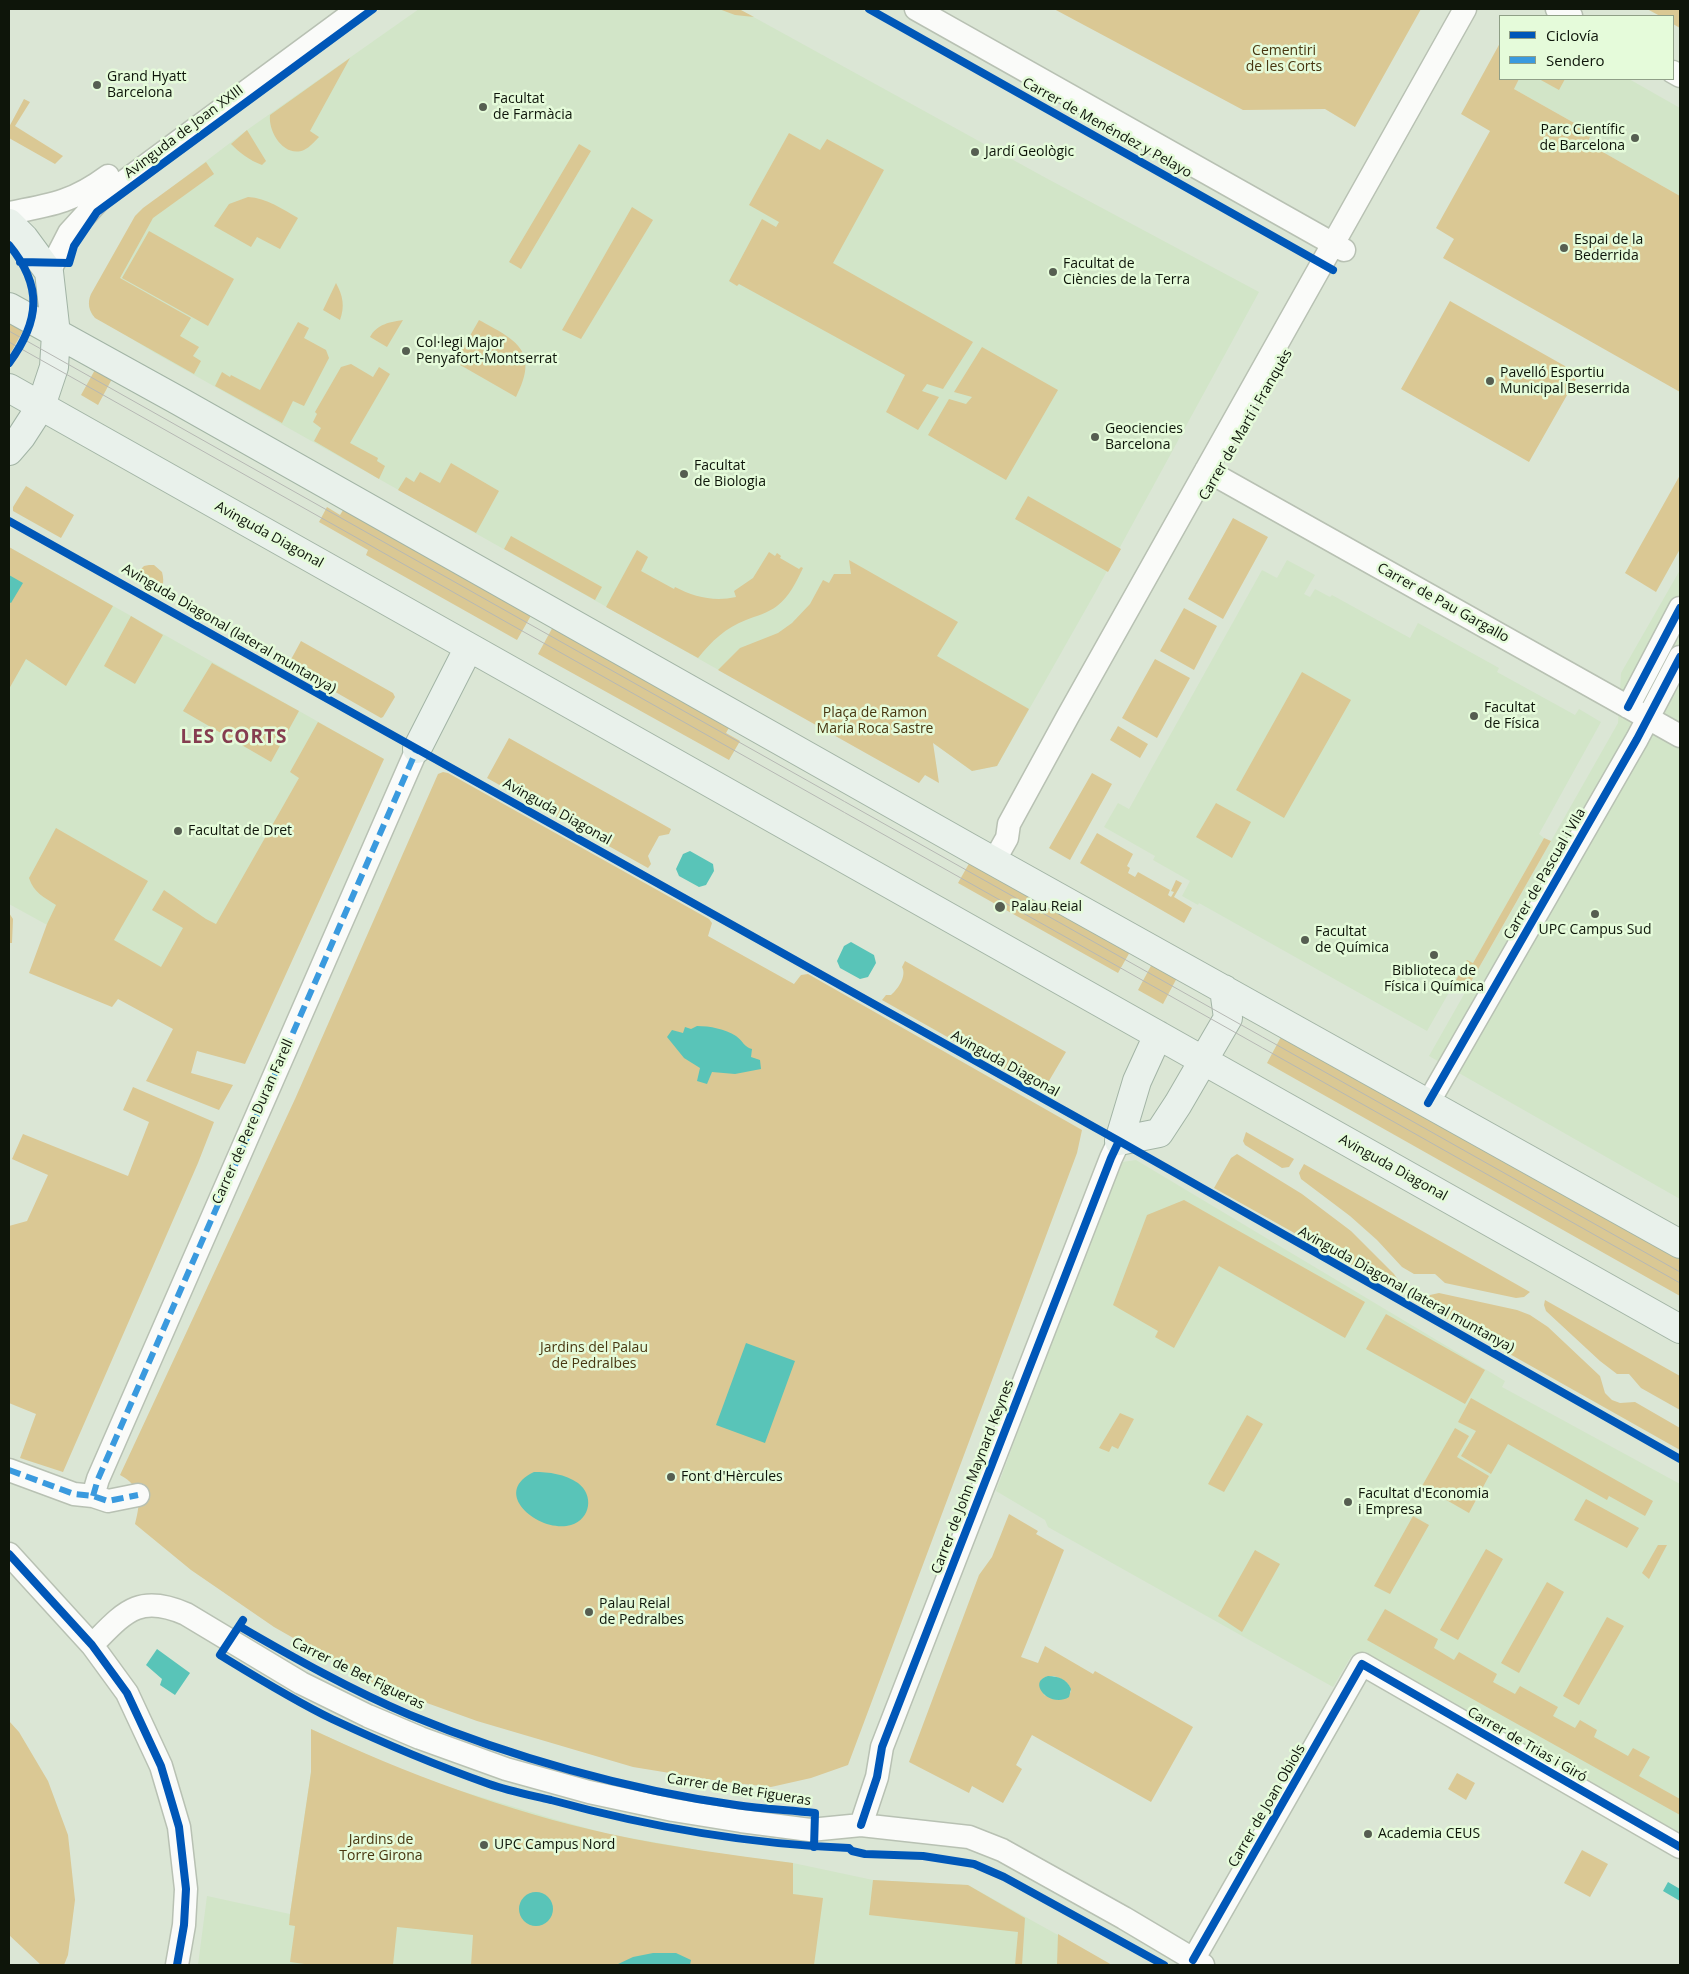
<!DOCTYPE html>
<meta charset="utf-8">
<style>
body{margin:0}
#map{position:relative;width:1689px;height:1974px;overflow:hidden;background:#dbe6d5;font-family:"Open Sans",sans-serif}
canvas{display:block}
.frame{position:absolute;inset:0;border:10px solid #0e150a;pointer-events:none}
.legend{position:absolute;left:1499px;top:15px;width:175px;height:65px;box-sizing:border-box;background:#e5fbda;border:1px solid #8f9f87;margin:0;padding:6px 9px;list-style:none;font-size:15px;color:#0e150a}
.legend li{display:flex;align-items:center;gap:10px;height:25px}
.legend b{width:25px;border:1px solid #8f9f87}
</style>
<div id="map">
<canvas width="1689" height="1974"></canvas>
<div class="frame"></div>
<ul class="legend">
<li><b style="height:6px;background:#0057b8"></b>Ciclovía</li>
<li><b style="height:6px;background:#3a9ade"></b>Sendero</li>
</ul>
</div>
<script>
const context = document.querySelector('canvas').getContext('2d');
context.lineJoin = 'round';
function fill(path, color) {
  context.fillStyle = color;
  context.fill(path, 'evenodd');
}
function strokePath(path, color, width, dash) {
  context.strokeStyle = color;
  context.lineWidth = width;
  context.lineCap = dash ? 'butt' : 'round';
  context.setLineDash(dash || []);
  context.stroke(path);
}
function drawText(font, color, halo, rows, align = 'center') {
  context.font = font + ' "Open Sans",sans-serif';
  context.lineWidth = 5;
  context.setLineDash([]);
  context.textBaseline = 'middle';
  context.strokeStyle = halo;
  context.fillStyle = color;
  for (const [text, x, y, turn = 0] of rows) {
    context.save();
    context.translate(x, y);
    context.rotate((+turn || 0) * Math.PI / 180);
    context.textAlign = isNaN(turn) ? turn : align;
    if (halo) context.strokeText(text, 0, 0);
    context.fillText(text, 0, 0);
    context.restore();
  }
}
fill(new Path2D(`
 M 419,9 L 739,9 L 1046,178 L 1259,292 L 1095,593 L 997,766 L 972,771 L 932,742 L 756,691 L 155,353 L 92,315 L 89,306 L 91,295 L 138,213 L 247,130 Z
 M 1519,79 L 1629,79 L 1680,108 L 1680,196 L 1587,143 L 1592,133 L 1514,89 Z
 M 9,547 L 384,759 L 244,1033 L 9,904 Z
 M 1287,560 L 1315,575 L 1304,594 L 1310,597 L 1315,589 L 1330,597 L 1332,595 L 1410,638 L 1418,623 L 1499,668 L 1497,672 L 1575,715 L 1579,709 L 1601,722 L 1539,834 L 1544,838 L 1473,963 L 1467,961 L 1427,1031 L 1199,903 L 1198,905 L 1182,896 L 1190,881 L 1153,860 L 1155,856 L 1104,827 L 1118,803 L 1129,809 L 1262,570 L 1277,578 Z
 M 1680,570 L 1680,1199 L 1429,1056 L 1618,723 L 1621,673 Z
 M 1136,1160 L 1505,1381 L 1502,1387 L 1680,1484 L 1680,1837 L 1352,1655 L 1333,1687 L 1048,1527 L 1045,1520 L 996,1491 L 1115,1168 L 1122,1162 Z
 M 311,1729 L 394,1767 L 448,1787 L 554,1819 L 608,1834 L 715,1853 L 793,1863 L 873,1880 L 968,1885 L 1112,1965 L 198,1965 L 207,1896 L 290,1914 L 311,1772 Z`), '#d2e5c8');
fill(new Path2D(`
 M 719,9 L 739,9 L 754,17 L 735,15 Z
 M 1054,9 L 1421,9 L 1355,127 L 1325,109 L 1243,110 Z
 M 1647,9 L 1680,9 L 1680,28 L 1673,24 L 1673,16 L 1660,16 Z
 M 1500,43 L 1500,79 L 1519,79 L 1514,89 L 1592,133 L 1587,143 L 1680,196 L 1680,392 L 1443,258 L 1454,239 L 1436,228 L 1490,131 L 1461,114 Z
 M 350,58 L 310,131 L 319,137 C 314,142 310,147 304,150 C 284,158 268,132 270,115 Z
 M 1539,79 L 1565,79 L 1559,90 Z
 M 24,99 L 30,102 L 15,126 L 63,156 L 55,164 L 9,138 L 9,127 Z
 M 247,130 L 266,161 L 262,165 C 249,160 240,153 231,144 Z
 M 789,133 L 820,150 L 827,139 L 884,170 L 833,263 L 973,342 L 943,389 L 927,384 L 922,391 L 939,397 L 918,430 L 886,412 L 905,375 L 739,284 L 737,286 L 729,281 L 762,219 L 776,227 L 779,222 L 749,205 Z
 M 579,144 L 591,151 L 521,269 L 509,262 Z
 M 206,162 L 214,174 L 153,218 L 120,278 L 191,318 L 180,336 L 199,347 L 193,356 L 201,361 L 194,374 L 95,318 C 89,311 87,303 91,294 L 135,216 L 143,208 Z
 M 248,197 C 267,198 282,209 298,218 L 280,249 L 257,237 L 251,247 L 214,226 L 229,204 Z
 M 632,207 L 653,220 L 581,339 L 562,330 Z
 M 149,231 L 234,279 L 208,326 L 122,278 Z
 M 336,283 C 343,296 345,306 340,320 L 323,310 Z
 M 1450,301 L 1579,374 L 1529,462 L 1401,389 Z
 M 9,318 L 25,327 L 9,356 Z
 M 403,320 L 387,347 L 370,337 C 377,324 390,322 403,320 Z
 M 479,320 C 516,340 540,351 516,397 L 455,362 Z
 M 298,322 L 309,328 L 304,338 L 326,350 L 329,358 L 304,406 L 293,401 L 282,423 L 215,386 L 222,372 L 230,377 L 231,375 L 260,390 Z
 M 982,347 L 1058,390 L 1006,480 L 928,435 L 949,399 L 966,404 L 972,397 L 954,392 Z
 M 351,364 L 373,377 L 379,367 L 390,374 L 350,443 L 378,458 L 377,461 L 385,466 L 379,479 L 314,441 L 321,428 L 313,422 L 317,414 L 315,412 L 341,367 Z
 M 96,368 L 113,377 L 98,405 L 81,395 Z
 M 451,463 L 499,491 L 476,533 L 398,490 L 406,477 L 414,482 L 420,472 L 440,483 Z
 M 1680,475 L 1680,549 L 1656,592 L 1625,573 Z
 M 26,486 L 74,515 L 61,538 L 13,511 L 13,507 Z
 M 1028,496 L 1121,549 L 1108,572 L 1015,519 Z
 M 327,507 L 340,515 L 345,507 L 533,612 L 517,640 L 366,555 L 368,550 L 319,522 Z
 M 1233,518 L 1268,537 L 1223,619 L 1188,599 Z
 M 511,536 L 602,587 L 595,600 L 504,549 Z
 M 9,547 L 113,606 L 66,686 L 26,659 L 9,689 Z
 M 637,550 L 648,557 L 641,571 L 674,589 L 675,587 C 694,597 714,602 736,597 L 734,591 L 753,578 L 769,552 L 775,556 L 777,553 L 781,556 L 780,558 L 799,569 L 801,567 L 803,568 C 796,582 790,596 777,606 C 768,613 756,616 746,620 C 725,628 712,641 698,658 L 606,607 Z
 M 849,560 L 958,622 L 937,656 L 1029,709 L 997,766 L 972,771 L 933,743 L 939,783 L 925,775 L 919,783 L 718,670 L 740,648 L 778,633 L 792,623 L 810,604 L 823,580 L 829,583 L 834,574 L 851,574 Z
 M 149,565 L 154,565 L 162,572 C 168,596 151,587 139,580 L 138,572 L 144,566 Z
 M 1184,608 L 1217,626 L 1194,670 L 1160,651 Z
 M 131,616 L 163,635 L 135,684 L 104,666 Z
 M 554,625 L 731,724 L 726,733 L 740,741 L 729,760 L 538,654 Z
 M 301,641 L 393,693 L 395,697 L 383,717 L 381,718 L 288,665 Z
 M 1155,659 L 1190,678 L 1157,738 L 1122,718 Z
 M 212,663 L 299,711 L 271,762 L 183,711 Z
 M 1302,672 L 1351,700 L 1284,818 L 1236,790 Z
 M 318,722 L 384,759 L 245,1064 L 197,1051 L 191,1073 L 233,1085 L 219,1110 L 146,1081 L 173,1029 L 118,999 L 112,1007 L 29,973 L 47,924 L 56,905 C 44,897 34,893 29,878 L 56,828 L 148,881 L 114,940 L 161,967 L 183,928 L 152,910 L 164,890 L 206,919 L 216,924 L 299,778 L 290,772 Z
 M 1118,726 L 1148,744 L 1140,758 L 1110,740 Z
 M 509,738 L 671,829 L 669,834 L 659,836 L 648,856 L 651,864 L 648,868 L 487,778 Z
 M 443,772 L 448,773 L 709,919 L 712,923 L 708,936 L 794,984 L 801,975 L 808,974 L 1082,1130 L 1077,1153 L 848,1765 L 811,1778 L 771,1787 L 725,1782 L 633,1767 L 477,1721 L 374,1684 L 274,1627 L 191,1570 L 135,1524 C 141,1501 142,1487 120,1475 L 295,1099 L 438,774 Z
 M 1092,773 L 1112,784 L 1070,860 L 1049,848 Z
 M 1216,803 L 1251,822 L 1232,858 L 1196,837 Z
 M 1097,833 L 1133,854 L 1127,866 L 1130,868 L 1128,873 L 1135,877 L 1138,872 L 1170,890 L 1168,895 L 1171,897 L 1174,892 L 1171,891 L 1176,880 L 1182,883 L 1174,897 L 1192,908 L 1184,923 L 1080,863 Z
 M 1544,838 L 1551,841 L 1468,987 L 1456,980 L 1467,960 L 1473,963 Z
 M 971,860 L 1131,950 L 1118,973 L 958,883 Z
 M 9,913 L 13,919 L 12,943 L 9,943 Z
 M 905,961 L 1066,1052 L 1043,1091 L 882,1000 L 886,995 L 891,995 C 898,989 907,976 902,967 Z
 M 1153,962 L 1178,976 L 1163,1004 L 1138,990 Z
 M 1282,1035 L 1680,1259 L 1680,1296 L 1267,1063 Z
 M 133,1087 L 214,1122 L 198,1163 L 63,1472 L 20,1458 L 36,1414 L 9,1403 L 9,1226 L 27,1221 L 48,1175 L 12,1159 L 23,1134 L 128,1176 L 149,1122 L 123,1110 Z
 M 1246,1132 L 1294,1159 L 1289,1167 L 1282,1168 L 1245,1145 L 1243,1141 Z
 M 1237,1154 L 1302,1194 L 1351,1231 L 1394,1274 L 1400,1283 L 1398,1291 L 1214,1188 L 1231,1158 Z
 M 1304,1164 L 1530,1292 L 1524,1297 L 1516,1298 L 1445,1283 L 1435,1274 L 1414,1274 L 1402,1267 L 1377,1240 L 1350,1216 L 1301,1179 L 1299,1173 Z
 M 1184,1200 L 1365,1302 L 1345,1338 L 1219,1266 L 1174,1348 L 1155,1337 L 1158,1331 L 1113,1305 L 1147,1215 Z
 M 1439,1293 L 1517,1310 L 1530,1315 L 1548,1327 L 1600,1376 L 1605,1393 L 1612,1400 L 1620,1403 L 1635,1402 L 1680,1428 L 1680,1450 L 1421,1304 L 1430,1295 Z
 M 1545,1300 L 1680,1376 L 1680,1410 L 1641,1388 L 1629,1374 L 1617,1374 L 1600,1361 L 1546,1311 L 1544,1305 Z
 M 1386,1314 L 1485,1370 L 1465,1404 L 1366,1349 Z
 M 1471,1398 L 1653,1501 L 1645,1516 L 1609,1496 L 1607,1500 L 1508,1444 L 1491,1474 L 1461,1456 L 1476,1431 L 1458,1422 Z
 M 1120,1413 L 1134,1419 L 1118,1449 L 1112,1446 L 1109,1452 L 1099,1448 Z
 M 1247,1415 L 1263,1424 L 1224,1492 L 1208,1484 Z
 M 1455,1428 L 1469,1436 L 1457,1457 L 1489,1476 L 1469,1513 L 1422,1486 Z
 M 1586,1499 L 1639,1528 L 1627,1548 L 1574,1520 Z
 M 1009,1514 L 1038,1531 L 1036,1534 L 1064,1550 L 1021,1657 L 1038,1663 L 1045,1646 L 1093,1674 L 1095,1671 L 1193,1727 L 1151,1802 L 1032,1735 L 1016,1765 L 1022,1769 L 1003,1803 L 972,1786 L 969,1793 L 909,1762 L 979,1575 L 992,1557 ZM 1054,1676 C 1062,1679 1070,1682 1071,1692 L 1058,1700 L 1044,1695 L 1041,1680 L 1045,1677 Z
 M 1413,1516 L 1429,1525 L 1390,1594 L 1374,1586 Z
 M 1658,1545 L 1667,1545 L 1649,1579 L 1642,1573 Z
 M 1486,1549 L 1503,1559 L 1458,1640 L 1440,1630 Z
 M 1255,1550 L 1280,1564 L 1242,1632 L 1218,1616 Z
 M 1547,1582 L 1564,1592 L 1519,1673 L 1501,1663 Z
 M 1385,1609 L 1438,1639 L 1434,1648 L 1454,1660 L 1459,1652 L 1497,1674 L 1493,1682 L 1515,1694 L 1520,1686 L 1558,1707 L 1553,1716 L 1575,1728 L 1580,1720 L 1597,1730 L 1594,1737 L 1628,1756 L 1633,1748 L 1650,1757 L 1639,1776 L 1680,1799 L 1680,1815 L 1367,1640 Z
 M 1607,1617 L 1624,1626 L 1579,1705 L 1563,1696 Z
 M 9,1721 L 19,1732 L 48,1781 L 68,1835 L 75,1900 L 68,1955 L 64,1965 L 41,1965 L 9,1935 Z
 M 311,1729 C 407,1774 506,1811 610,1834 C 671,1847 732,1855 793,1863 L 793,1894 L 823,1898 L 814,1965 L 471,1965 L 473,1935 L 397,1927 L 393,1965 L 312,1965 L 290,1962 L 295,1926 L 289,1925 L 290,1914 L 311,1772 Z
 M 1457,1773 L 1475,1783 L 1466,1800 L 1448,1789 Z
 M 1582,1850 L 1608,1864 L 1590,1897 L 1564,1883 Z
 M 873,1880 L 968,1885 L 1025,1918 L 1022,1965 L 1015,1965 L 1018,1932 L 869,1915 Z
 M 1058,1934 L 1112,1965 L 1057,1965 Z`), '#dac894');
fill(new Path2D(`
 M 9,575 L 23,583 L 11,603 L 9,602 Z
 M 690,851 L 713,864 L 714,871 L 706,885 L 699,887 L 679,876 L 676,869 L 683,854 Z
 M 851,942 L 874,955 L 876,963 L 868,977 L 860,979 L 840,968 L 837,961 L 844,946 Z
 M 697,1026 C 710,1026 725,1029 736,1036 C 742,1040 745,1048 752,1049 L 751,1057 L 760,1060 L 761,1069 L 735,1074 L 712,1072 L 707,1084 L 697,1081 L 700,1068 L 684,1058 L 667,1037 L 672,1030 L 683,1033 L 685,1027 L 691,1029 Z
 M 746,1343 L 795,1361 L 765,1443 L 716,1425 Z
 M 534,1472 C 549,1472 565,1474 578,1483 C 594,1495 591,1519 571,1525 C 540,1534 489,1493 534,1472 Z
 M 157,1649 L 190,1673 L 175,1695 L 160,1685 L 162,1679 L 146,1665 Z
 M 1048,1676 C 1058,1676 1067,1679 1071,1689 L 1069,1697 C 1050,1709 1026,1682 1048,1676 Z
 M 1668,1882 L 1680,1889 L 1680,1901 L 1663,1891 Z
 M519 1909a17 17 0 1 1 34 0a17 17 0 1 1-34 0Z
 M 653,1953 L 676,1953 L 691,1960 L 690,1965 L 616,1965 L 633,1957 Z`), '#59c4b8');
const minor = new Path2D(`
 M 916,9 L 1344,250
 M 1557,9 L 1571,16
 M 1673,72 L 1680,76
 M 9,213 C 51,205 73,202 108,176
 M 49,272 L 69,233 L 99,200 L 358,9
 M 1206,470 L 1680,736
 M 1628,707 L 1680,608
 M 994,861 L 1007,838 L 1009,824 L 1068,716 L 1465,9
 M 1428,1103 L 1637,739 L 1680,657
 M 9,1470 L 74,1494 L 93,1496 L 108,1501 L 138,1495
 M 93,1496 L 98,1479 L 417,749
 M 9,1554 L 92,1645 L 127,1693 L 161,1766 L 179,1827 L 186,1889 L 184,1925 L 177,1965
 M 92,1645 C 124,1613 138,1593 186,1614 L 301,1683 L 368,1716 L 420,1738 L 506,1769 L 589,1792 L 673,1810 L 741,1821 L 810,1830 L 861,1825 L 969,1837 L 1002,1850 L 1124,1918 L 1203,1965
 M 861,1825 L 877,1777 L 882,1747 L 1111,1158 L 1119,1141
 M 1193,1960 L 1362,1664 L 1680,1847`);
const major = new Path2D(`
 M 9,223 L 24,238 L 49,272 L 56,334 L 54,367 L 41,406 L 21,437 L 9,451
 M 9,307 L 179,401 L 970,848 L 1680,1244
 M 9,388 L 1680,1329
 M 417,749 L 469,647
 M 1158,1035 L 1137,1081 L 1119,1141 L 1159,1133 L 1178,1104 L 1228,1018 L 1224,989`);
strokePath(minor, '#b8c1b3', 25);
strokePath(major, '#a2b4a5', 30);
strokePath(minor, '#fafbf9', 22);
strokePath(major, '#e9f1eb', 28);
strokePath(new Path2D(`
 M 9,331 L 1680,1272
 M 9,342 L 1680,1283`), '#b6b8b4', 1);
strokePath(new Path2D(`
 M 9,1470 L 74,1494 L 93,1496 L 108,1501 L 138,1495
 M 93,1496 L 98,1479 L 417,749`), '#3a9ade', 6, [12, 6]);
strokePath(new Path2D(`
 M 869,9 L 1333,270
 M 9,245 C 43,286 40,321 9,363
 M 20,262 L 69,263 L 74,246 L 97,212 L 373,9
 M 9,521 L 1119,1141 L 1680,1459
 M 1628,707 L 1680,608
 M 1428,1103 L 1637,739 L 1680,657
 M 9,1554 L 92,1645 L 127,1693 L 161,1766 L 179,1827 L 186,1889 L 184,1925 L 177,1965
 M 243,1620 L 220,1655 C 256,1677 293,1700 332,1719 C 383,1743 435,1765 489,1784 C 509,1791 530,1795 551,1800 C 649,1827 747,1844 849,1848 L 852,1851 L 865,1854 L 923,1856 L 974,1864 L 1004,1877 L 1164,1965
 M 239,1626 C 294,1658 351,1690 410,1715 C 511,1757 628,1790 736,1805 C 763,1809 789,1810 815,1813 L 814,1847
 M 861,1825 L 877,1777 L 882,1747 L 1111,1158 L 1119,1141
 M 1193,1960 L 1362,1664 L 1680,1847`), '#0057b8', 8);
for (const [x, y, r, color] of [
 [97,85,5,"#565e51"],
 [483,107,5,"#565e51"],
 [1635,138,5,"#565e51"],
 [975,152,5,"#565e51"],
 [1564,248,5,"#565e51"],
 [1053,272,5,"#565e51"],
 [406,351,5,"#565e51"],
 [1490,381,5,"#565e51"],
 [1095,437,5,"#565e51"],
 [684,474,5,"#565e51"],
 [1474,716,5,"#565e51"],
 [178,831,5,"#565e51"],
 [1000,907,6,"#565e51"],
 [1595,914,5,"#565e51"],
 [1305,940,5,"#565e51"],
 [1434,955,5,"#565e51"],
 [671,1477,5,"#565e51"],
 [1348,1502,5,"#565e51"],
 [589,1612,5,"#565e51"],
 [1368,1834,5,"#565e51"],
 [484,1845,5,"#565e51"]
]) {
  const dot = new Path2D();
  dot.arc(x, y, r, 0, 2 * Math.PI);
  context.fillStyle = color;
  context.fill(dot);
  strokePath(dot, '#e5fbda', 2);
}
drawText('14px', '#483610', '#e5fbda', [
 ["Cementiri",1284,51],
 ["de les Corts",1284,67],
 ["Plaça de Ramon",875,713],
 ["Maria Roca Sastre",875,729],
 ["Jardins del Palau",594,1348],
 ["de Pedralbes",594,1364],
 ["Jardins de",381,1840],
 ["Torre Girona",381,1856]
]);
drawText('14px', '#0e150a', '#e5fbda', [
 ["Grand Hyatt",107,77],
 ["Barcelona",107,93],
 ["Facultat",493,99],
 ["de Farmàcia",493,115],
 ["Parc Científic",1625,130,"right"],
 ["de Barcelona",1625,146,"right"],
 ["Jardí Geològic",985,152],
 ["Espai de la",1574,240],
 ["Bederrida",1574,256],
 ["Facultat de",1063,264],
 ["Ciències de la Terra",1063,280],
 ["Col·legi Major",416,343],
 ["Penyafort-Montserrat",416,359],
 ["Pavelló Esportiu",1500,373],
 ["Municipal Beserrida",1500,389],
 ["Geociencies",1105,429],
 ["Barcelona",1105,445],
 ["Facultat",694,466],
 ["de Biologia",694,482],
 ["Facultat",1484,708],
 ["de Física",1484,724],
 ["Facultat de Dret",188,831],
 ["Palau Reial",1011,907],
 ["UPC Campus Sud",1595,930,"center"],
 ["Facultat",1315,932],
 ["de Química",1315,948],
 ["Biblioteca de",1434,971,"center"],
 ["Física i Química",1434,987,"center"],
 ["Font d'Hèrcules",681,1477],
 ["Facultat d'Economia",1358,1494],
 ["i Empresa",1358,1510],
 ["Palau Reial",599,1604],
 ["de Pedralbes",599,1620],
 ["Academia CEUS",1378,1834],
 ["UPC Campus Nord",494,1845]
], 'left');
drawText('14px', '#0e150a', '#e5fbda', [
 ["Carrer de Menéndez y Pelayo",1107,128,29],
 ["Avinguda de Joan XXIII",184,132,-37],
 ["Carrer de Martí i Franquès",1246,425,-60],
 ["Avinguda Diagonal",269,535,29],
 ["Carrer de Pau Gargallo",1443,603,29],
 ["Avinguda Diagonal (lateral muntanya)",229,629,30],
 ["Avinguda Diagonal",557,812,29],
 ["Carrer de Pascual i Vila",1545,874,-60],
 ["Avinguda Diagonal",1005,1064,29],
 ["Carrer de Pere Duran Farell",253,1122,-66],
 ["Avinguda Diagonal",1393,1168,29],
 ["Avinguda Diagonal (lateral muntanya)",1406,1290,29],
 ["Carrer de John Maynard Keynes",973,1477,-69],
 ["Carrer de Bet Figueras",358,1674,26],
 ["Carrer de Trias i Giró",1527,1745,30],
 ["Carrer de Bet Figueras",739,1790,9],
 ["Carrer de Joan Obiols",1267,1806,-60]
]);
context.letterSpacing = '1px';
drawText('bold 19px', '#853d50', '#e5fbda', [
 ["LES CORTS",234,738]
]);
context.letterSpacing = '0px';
</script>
